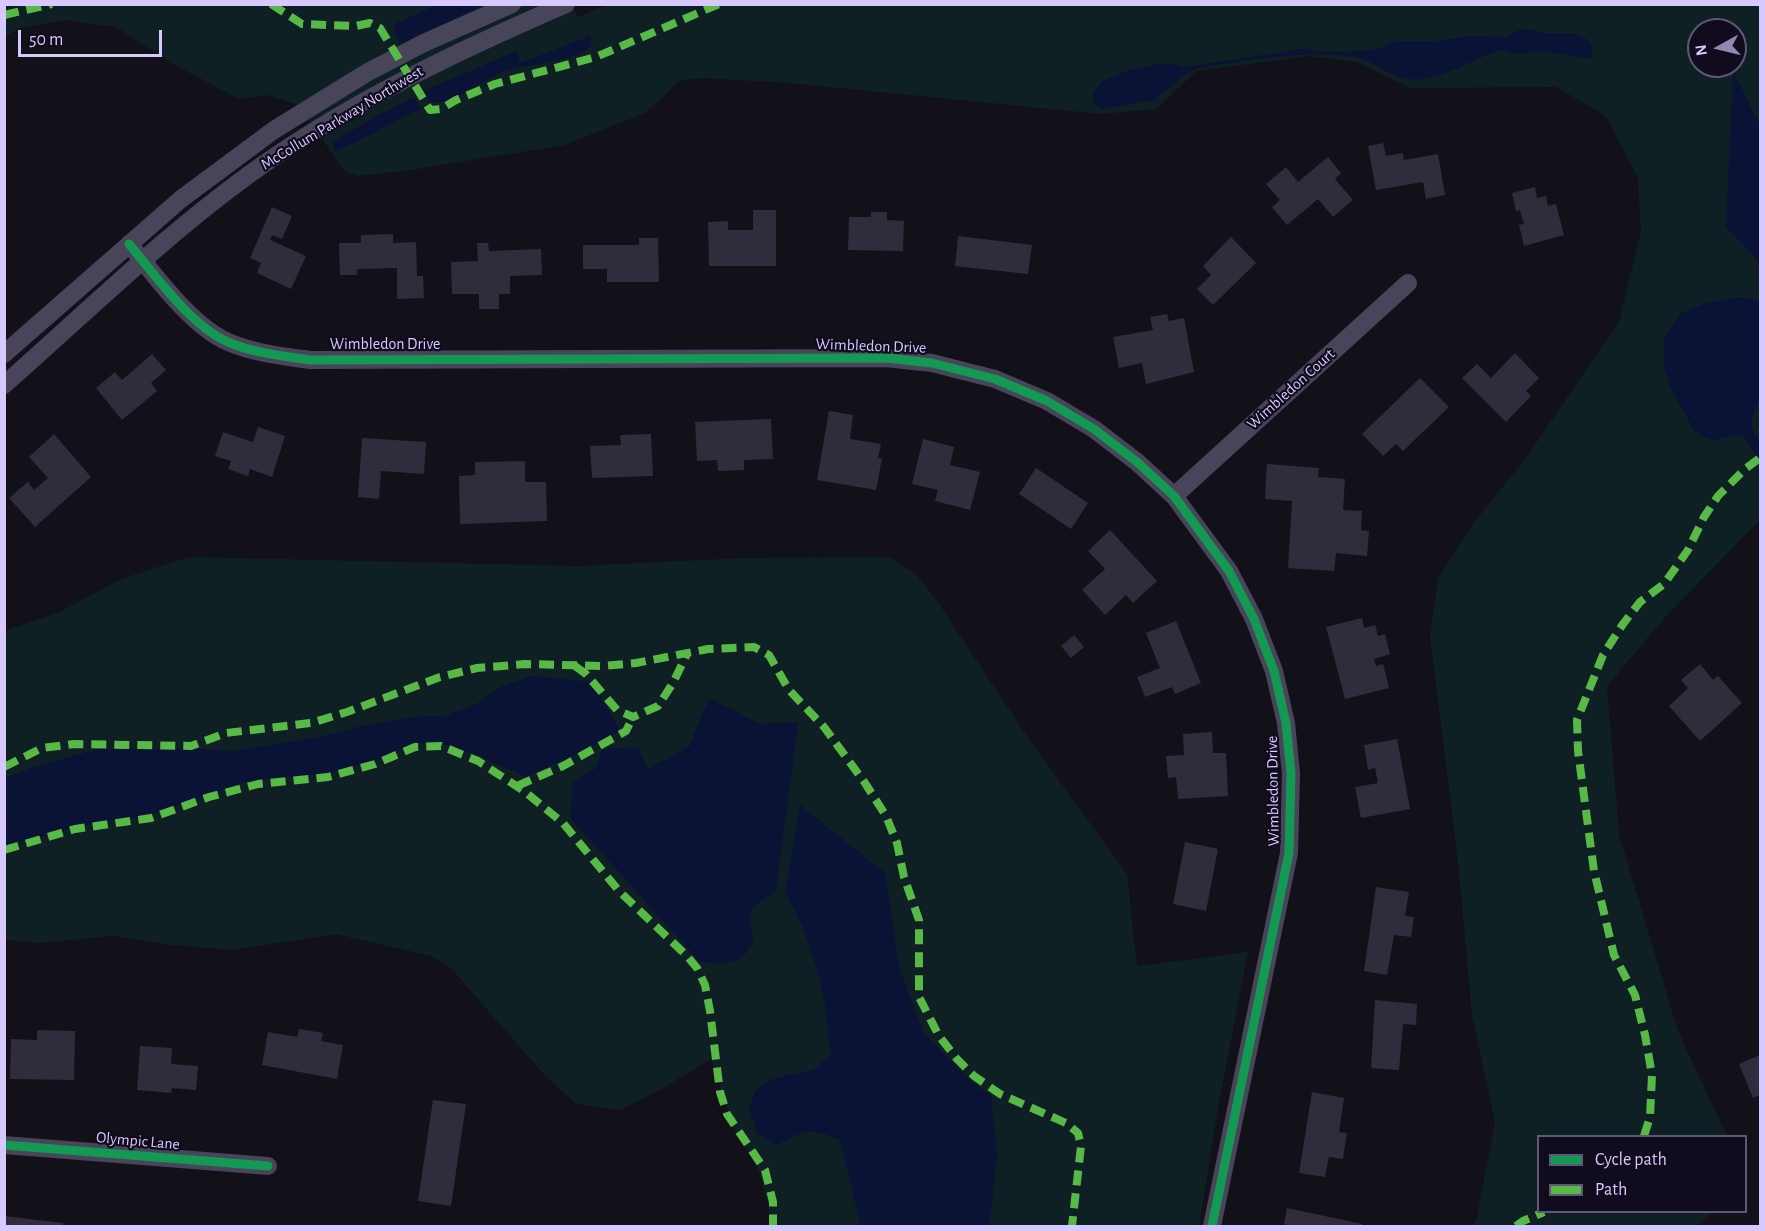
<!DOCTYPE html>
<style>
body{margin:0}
#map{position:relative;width:1765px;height:1231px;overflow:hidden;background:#121019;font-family:"Alegreya Sans",sans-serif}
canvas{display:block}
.frame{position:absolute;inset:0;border:6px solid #d7c8fe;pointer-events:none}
.legend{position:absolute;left:1537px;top:1135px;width:210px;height:78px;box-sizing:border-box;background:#110c1d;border:2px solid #605777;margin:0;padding:8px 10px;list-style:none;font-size:18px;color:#d7c8fe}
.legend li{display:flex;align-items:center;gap:12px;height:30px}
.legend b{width:30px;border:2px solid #605777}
.north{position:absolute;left:1687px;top:18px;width:60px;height:60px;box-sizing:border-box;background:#110c1d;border:2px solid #605777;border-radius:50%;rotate:262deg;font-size:16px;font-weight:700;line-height:24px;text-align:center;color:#d7c8fe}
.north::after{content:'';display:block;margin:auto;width:21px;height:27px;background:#9288ae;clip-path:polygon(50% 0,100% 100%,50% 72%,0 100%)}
.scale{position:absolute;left:18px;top:30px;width:144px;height:27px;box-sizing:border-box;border:3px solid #d7c8fe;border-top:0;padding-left:8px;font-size:18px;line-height:21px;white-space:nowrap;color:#d7c8fe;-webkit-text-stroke:4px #110c1d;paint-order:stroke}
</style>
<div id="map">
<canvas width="1765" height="1231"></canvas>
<div class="frame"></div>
<ul class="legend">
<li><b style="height:8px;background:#139951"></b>Cycle path</li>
<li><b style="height:8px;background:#58b947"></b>Path</li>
</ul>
<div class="north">N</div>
<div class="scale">50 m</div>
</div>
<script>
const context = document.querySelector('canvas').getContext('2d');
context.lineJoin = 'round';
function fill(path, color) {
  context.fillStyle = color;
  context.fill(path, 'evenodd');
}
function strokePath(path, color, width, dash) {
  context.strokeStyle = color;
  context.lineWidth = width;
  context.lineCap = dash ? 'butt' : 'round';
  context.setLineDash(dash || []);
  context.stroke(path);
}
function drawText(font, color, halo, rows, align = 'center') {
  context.font = font + ' "Alegreya Sans",sans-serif';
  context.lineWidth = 4.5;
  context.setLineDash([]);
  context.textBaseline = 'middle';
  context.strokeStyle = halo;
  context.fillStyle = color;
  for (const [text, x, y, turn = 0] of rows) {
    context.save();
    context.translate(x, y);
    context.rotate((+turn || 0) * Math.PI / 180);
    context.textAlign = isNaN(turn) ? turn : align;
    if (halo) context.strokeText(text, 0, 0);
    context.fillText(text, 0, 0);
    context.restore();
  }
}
fill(new Path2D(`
 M 5,4 L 570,4 L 578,17 L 609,4 L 1760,5 L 1760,520 L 1667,615 L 1607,686 L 1619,834 L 1678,1031 L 1727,1136 L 1538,1136 L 1538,1212 L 1712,1213 L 1696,1226 L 1472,1226 L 1476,1221 L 1495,1122 L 1472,1015 L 1459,871 L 1430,636 L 1438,578 L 1475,521 L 1525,459 L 1619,322 L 1641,232 L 1638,178 L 1606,116 L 1556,87 L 1410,88 L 1358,62 L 1309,56 L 1196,71 L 1157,109 L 1101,114 L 789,83 L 704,78 L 678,81 L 663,98 L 643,114 L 564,145 L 411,170 L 358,176 L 344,171 L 299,105 L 267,95 L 239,99 L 173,64 L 116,27 L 64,20 L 18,29 L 5,37 ZM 1699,30 L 1735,30 L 1735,66 L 1699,66 Z
 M 189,557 L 579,566 L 743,558 L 889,557 L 916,574 L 937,601 L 1024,732 L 1127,874 L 1137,966 L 1248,952 L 1218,1108 L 1199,1226 L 770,1226 L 768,1204 L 758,1169 L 734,1129 L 711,1059 L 660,1090 L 620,1110 L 576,1104 L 546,1077 L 451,968 L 431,956 L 336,934 L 233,950 L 173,945 L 113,936 L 39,943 L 5,940 L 5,631 L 60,612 L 121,579 Z`), '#0f2024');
fill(new Path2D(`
 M 438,4 L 483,5 L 400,44 L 393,27 L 397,23 Z
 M 1529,29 C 1534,30 1538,32 1543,33 C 1562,35 1589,27 1593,53 L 1589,59 L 1547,52 L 1511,53 L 1503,50 C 1472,57 1442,83 1408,79 C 1388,77 1373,59 1353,57 C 1303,50 1253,60 1203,67 L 1190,71 L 1154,100 L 1101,109 L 1094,103 L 1093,92 L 1104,80 L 1130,70 L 1159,64 L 1175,64 L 1185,67 L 1302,49 L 1327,52 L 1366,51 L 1384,47 L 1396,41 L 1437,41 L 1469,36 L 1507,37 L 1516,31 Z
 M 590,36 L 591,46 C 566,68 527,60 498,74 C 478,83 453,104 430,103 L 421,92 L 517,51 L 520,63 Z
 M 1733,70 L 1760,126 L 1760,263 L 1726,227 Z
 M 414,97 L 421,109 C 391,121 365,140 335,151 L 332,143 L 374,117 Z
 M 1742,297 L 1760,301 L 1760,400 L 1752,417 L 1752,428 L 1760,442 L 1760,465 L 1751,447 L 1742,436 L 1732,435 L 1714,440 L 1702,436 L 1693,429 L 1670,386 L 1664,369 L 1664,338 L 1680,314 L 1707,303 Z
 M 531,676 L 593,682 L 620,731 L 593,746 L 526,777 L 479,756 L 440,743 L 415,743 L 378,760 L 328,773 L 248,781 L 145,817 L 98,822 L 5,846 L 5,778 L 34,767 L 98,749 L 198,749 L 232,751 L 324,736 L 366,725 L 411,717 L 443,716 L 477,704 L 500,687 Z
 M 709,698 L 760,724 L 798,722 L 776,891 C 747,908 749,911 753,943 L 741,959 L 720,964 L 700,962 L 571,819 L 572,784 L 580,776 L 595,769 L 603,749 L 638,747 L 648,769 L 689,747 Z
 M 800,805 L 885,873 L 900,971 L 924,1033 L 968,1079 L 991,1096 L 997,1156 L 989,1226 L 861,1226 L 840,1140 C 811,1127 804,1130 777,1145 L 757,1134 L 749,1107 L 756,1090 L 770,1080 L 792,1074 L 813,1070 L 831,1055 L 824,998 L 818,973 L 804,930 L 785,891 Z`), '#0a1235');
fill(new Path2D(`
 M 1383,143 L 1386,156 L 1403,153 L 1404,160 L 1438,154 L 1445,195 L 1426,199 L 1423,182 L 1376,190 L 1368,146 Z
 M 1328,157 L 1341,173 L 1335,179 L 1353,200 L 1333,217 L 1318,199 L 1287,225 L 1272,207 L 1280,200 L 1266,184 L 1286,167 L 1298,182 Z
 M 1535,187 L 1537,198 L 1546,196 L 1548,206 L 1556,204 L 1564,235 L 1524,246 L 1519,225 L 1524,224 L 1520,210 L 1516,211 L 1512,193 Z
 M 272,207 L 292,216 L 282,239 L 272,235 L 270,240 L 306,256 L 291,289 L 257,273 L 261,263 L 250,258 Z
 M 753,210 L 776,210 L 776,266 L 709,266 L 708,222 L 728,221 L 728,230 L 753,230 Z
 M 871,212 L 887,212 L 887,220 L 904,221 L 903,251 L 848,250 L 849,217 L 871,217 Z
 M 393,234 L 393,243 L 416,242 L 417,276 L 423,276 L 424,298 L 397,299 L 397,268 L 357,269 L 357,275 L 340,275 L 339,243 L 361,243 L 361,235 Z
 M 958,236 L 1032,245 L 1028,274 L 955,266 Z
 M 1231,237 L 1256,263 L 1213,305 L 1197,289 L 1211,275 L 1203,266 Z
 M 639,238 L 658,238 L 659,282 L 607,282 L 607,269 L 583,269 L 583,245 L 639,245 Z
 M 477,243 L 488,243 L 489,251 L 541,249 L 542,275 L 510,276 L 510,294 L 499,294 L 499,309 L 479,309 L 479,294 L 452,294 L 451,262 L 478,261 Z
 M 1167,314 L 1169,321 L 1184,318 L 1194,372 L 1146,384 L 1142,363 L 1119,368 L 1113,337 L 1153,330 L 1150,317 Z
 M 1515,353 L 1539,378 L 1526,391 L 1531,396 L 1506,422 L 1462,378 L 1477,364 L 1491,378 Z
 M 152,354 L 166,370 L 151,383 L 157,391 L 122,420 L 96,388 L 115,372 L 122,380 Z
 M 1420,378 L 1449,407 L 1403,451 L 1396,444 L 1383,456 L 1362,434 Z
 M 829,411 L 853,415 L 850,439 L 881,444 L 878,458 L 882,458 L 876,490 L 817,480 Z
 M 771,419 L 773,459 L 744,460 L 744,470 L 718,471 L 717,460 L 697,461 L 695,422 Z
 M 258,427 L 285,436 L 272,477 L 250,469 L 248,476 L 228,469 L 231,461 L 215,456 L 223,432 L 253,442 Z
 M 54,434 L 91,477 L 35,527 L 9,498 L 28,482 L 34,490 L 48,478 L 29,457 Z
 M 651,434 L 653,476 L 592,478 L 590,446 L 621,445 L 620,435 Z
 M 362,438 L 426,442 L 424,474 L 381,471 L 379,499 L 358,497 Z
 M 923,439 L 954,447 L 950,465 L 980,472 L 970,510 L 935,501 L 938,490 L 912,484 Z
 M 525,461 L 525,482 L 546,482 L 547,521 L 460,524 L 459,476 L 475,475 L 475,462 Z
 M 1267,464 L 1319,468 L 1318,477 L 1345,479 L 1343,510 L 1362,511 L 1361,530 L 1369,531 L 1367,556 L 1336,553 L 1334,571 L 1288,568 L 1292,501 L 1265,499 Z
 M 1036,468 L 1088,503 L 1071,529 L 1019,494 Z
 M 1110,530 L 1157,581 L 1133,603 L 1126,595 L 1105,615 L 1082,590 L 1105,569 L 1088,551 Z
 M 1362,618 L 1364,628 L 1375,625 L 1378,636 L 1385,634 L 1390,654 L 1374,659 L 1376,666 L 1383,664 L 1389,688 L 1345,699 L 1326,627 Z
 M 1176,621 L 1201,683 L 1175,694 L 1172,687 L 1145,697 L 1137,677 L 1160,668 L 1146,633 Z
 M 1074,635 L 1084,647 L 1071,658 L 1061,646 Z
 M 1700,664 L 1713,680 L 1718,676 L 1742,703 L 1700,741 L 1669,706 L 1688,688 L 1681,680 Z
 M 1212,732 L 1213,753 L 1226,753 L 1228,796 L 1178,799 L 1176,777 L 1168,778 L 1166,756 L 1184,755 L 1183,734 Z
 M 1397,739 L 1410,809 L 1361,818 L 1355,787 L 1378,783 L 1375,768 L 1368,770 L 1364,745 Z
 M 1185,842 L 1218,849 L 1206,911 L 1173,904 Z
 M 1376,887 L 1409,892 L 1405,916 L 1414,917 L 1411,937 L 1394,935 L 1387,975 L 1364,971 Z
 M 1375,1000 L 1417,1004 L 1416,1025 L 1403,1024 L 1399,1070 L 1371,1068 Z
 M 299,1029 L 323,1033 L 321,1041 L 343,1045 L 337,1079 L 262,1065 L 268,1032 L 297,1037 Z
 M 37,1030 L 75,1031 L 74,1080 L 10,1079 L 11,1039 L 37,1040 Z
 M 140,1046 L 172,1048 L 171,1064 L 198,1066 L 196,1090 L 172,1088 L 171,1093 L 137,1090 Z
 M 1760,1055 L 1760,1095 L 1753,1098 L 1739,1064 Z
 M 1312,1092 L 1344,1098 L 1339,1132 L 1347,1133 L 1343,1159 L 1329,1157 L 1325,1177 L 1299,1173 Z
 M 433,1100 L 466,1104 L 451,1206 L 418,1201 Z
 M 1287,1208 L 1362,1224 L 1362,1226 L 1291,1226 L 1284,1224 Z
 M 4,1216 L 63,1223 L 63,1226 L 4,1226 Z`), '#312c3c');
strokePath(new Path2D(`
 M 129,244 C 155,275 191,326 228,342 C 254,353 281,356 310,360 L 886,358 L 932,363 L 995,379 L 1047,401 L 1094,429 L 1137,462 L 1174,496 L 1229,571 L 1254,619 L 1274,671 L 1286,723 L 1291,774 L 1289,853 L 1212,1226
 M 4,354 L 181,199 L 274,130 L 368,72 L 424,43 L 512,4
 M 4,385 C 88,311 169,231 261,166 C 356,99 460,50 566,4
 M 1174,496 L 1408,283
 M 4,1145 L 268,1166`), '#48445a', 18);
strokePath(new Path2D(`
 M 271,4 L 302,24 L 356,26 L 370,23 L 380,28 L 430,110 L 441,109 L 456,100 L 495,84 L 596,57 L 719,4
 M 4,15 L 52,4
 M 575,666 L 586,674 L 617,710 L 633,717 L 658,706 L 673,683 L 688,652
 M 4,767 L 42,748 L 74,744 L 191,746 L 226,733 L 311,723 L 347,712 L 440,677 L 477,668 L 525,664 L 603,666 L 636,663 L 708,649 L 754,647 L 769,655 L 789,690 L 824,727 L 865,783 L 886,816 L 897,843 L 904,877 L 919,920 L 919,997 L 939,1036 L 957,1059 L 974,1076 L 1000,1094 L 1066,1123 L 1078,1133 L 1081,1146 L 1072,1226
 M 517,786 L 563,766 L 626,731 L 633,717
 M 4,850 L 75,829 L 151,818 L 209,797 L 258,784 L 328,777 L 375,764 L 415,747 L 441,746 L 478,761 L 524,791 L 563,823 L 619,891 L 687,956 L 697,968 L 705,985 L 710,1011 L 720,1092 L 727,1114 L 765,1170 L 773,1202 L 773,1226
 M 1644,1136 L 1650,1117 L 1652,1075 L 1645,1035 L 1635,995 L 1614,955 L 1594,871 L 1578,751 L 1577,720 L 1603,655 L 1623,624 L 1640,602 L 1664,584 L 1688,550 L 1704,517 L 1718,496 L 1745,469 L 1760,458
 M 1516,1226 L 1523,1221 L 1544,1212`), '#58b947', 8, [15, 8]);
strokePath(new Path2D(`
 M 129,244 C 155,275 191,326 228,342 C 254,353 281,356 310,360 L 886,358 L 932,363 L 995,379 L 1047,401 L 1094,429 L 1137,462 L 1174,496 L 1229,571 L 1254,619 L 1274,671 L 1286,723 L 1291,774 L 1289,853 L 1212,1226
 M 4,1145 L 268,1166`), '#139951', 9);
drawText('16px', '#d7c8fe', '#110c1d', [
 ["McCollum Parkway Northwest",342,118,-31],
 ["Wimbledon Drive",385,344],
 ["Wimbledon Drive",871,346,2],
 ["Wimbledon Court",1291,389,-42],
 ["Wimbledon Drive",1273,791,-91],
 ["Olympic Lane",138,1141,5]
]);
</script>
